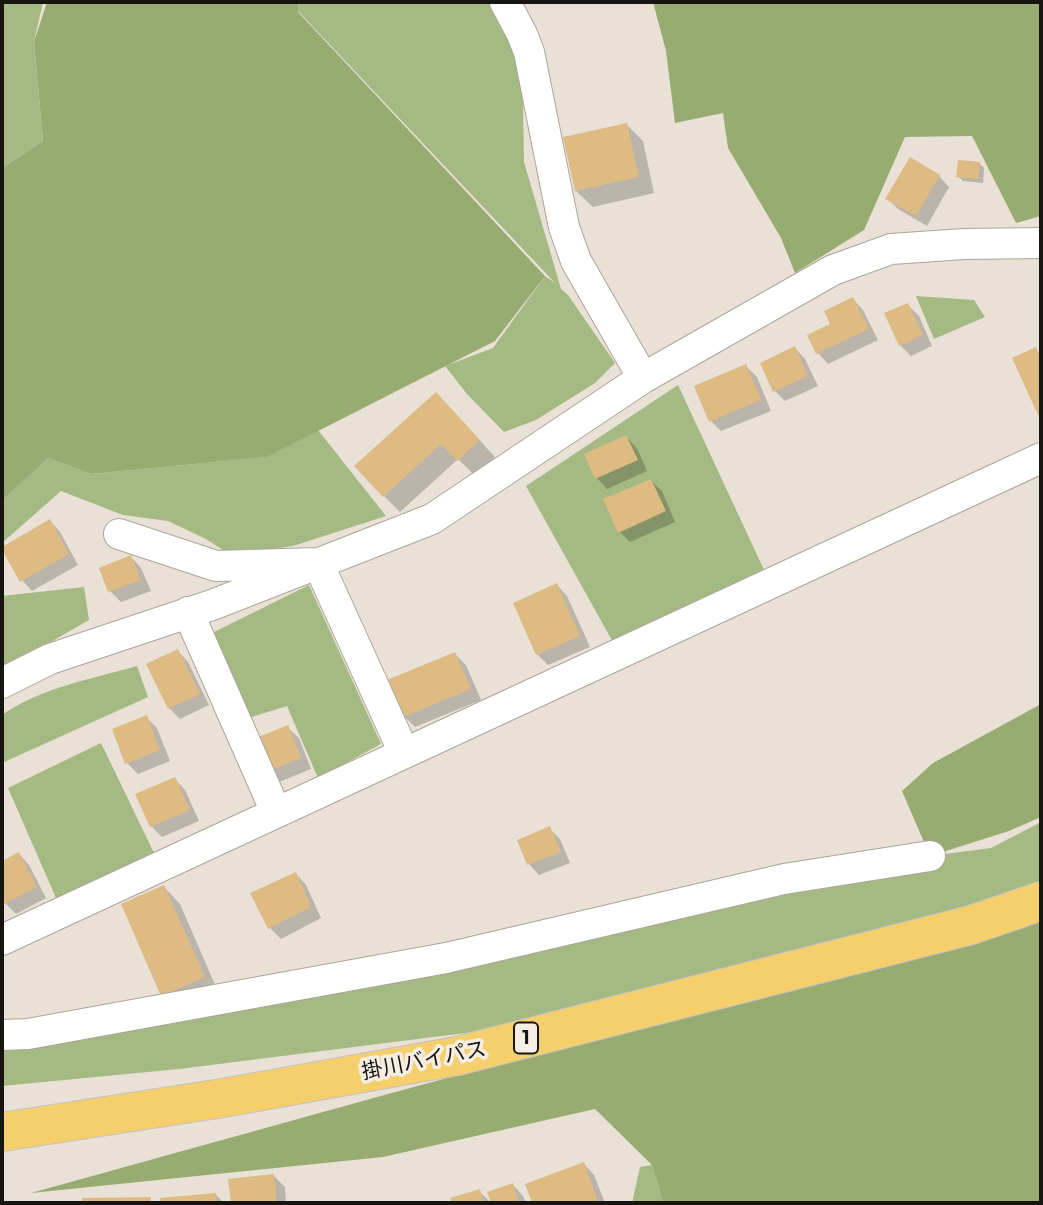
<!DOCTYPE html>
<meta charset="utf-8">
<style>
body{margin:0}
#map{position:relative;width:1043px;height:1205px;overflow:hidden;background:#e9e1d6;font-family:Montserrat,sans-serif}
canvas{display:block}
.frame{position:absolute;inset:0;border:4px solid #171511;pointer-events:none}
</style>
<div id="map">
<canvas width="1043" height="1205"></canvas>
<div class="frame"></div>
</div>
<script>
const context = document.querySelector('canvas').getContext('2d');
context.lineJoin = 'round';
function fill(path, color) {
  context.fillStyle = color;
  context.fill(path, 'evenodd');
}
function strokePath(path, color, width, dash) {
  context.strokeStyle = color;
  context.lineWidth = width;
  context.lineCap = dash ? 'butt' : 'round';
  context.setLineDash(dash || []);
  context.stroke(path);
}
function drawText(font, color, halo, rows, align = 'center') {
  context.font = font + ' Montserrat,"Noto Sans JP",sans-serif';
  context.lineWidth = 7;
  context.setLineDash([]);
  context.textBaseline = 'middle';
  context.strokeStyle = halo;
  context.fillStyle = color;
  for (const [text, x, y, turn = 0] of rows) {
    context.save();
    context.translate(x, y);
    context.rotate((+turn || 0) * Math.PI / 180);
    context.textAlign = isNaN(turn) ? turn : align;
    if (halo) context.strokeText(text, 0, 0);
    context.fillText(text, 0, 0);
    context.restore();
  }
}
fill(new Path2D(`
 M 2,2 L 43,2 L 34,42 L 43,141 L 2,168 Z
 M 299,2 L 492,2 L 522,55 L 524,162 L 561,289 L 568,295 L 615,363 L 595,383 L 536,420 L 504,432 L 467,394 L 445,366 L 493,348 L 545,276 L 555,283 L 298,11 Z
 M 916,296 L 974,300 L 985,317 L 934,339 Z
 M 678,385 L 765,572 L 614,644 L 526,486 Z
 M 318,430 L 386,516 L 293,546 L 231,555 L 206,539 L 168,521 L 123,515 L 61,491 L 2,543 L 2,497 L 48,458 L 91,474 L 266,457 Z
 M 309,585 L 381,744 L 318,778 L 287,706 L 242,720 L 208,635 Z
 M 84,587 L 89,620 L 2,670 L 2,596 Z
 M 137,666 L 148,697 L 2,763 L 2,715 C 40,688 92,679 137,666 Z
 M 101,743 L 154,853 L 56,898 L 8,788 Z
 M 1041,822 L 1041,882 L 804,957 L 505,1028 L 179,1069 L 2,1086 L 2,1033 L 930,856 L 991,848 Z
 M 652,1165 L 663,1203 L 632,1203 L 640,1167 Z`), '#a5b982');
fill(new Path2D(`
 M 47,2 L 299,2 L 298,12 L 545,276 L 495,341 L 267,457 L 91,474 L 48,458 L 2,500 L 2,168 L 43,141 L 34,42 Z
 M 653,2 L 1041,2 L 1041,216 L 1016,223 L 972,136 L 905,137 L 864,230 L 795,273 L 781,238 L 728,148 L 723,113 L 675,123 L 666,51 Z
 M 1041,704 L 1041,817 L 1009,831 L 930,856 L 902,791 L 933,763 Z
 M 1041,907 L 1041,1203 L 663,1203 L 652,1165 L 595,1109 L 383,1157 L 31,1193 L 388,1094 L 743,998 Z`), '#98ac72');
fill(new Path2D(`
 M 627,125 L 643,141 L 654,193 L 593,207 L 576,191 Z
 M 979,163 L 984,168 L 983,183 L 963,181 L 958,176 Z
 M 939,176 L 949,187 L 927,226 L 898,209 L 888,199 Z
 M 853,299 L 863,310 L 878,340 L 828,364 L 818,353 L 833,325 Z
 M 908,305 L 919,316 L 932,346 L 911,356 L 900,345 Z
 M 795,348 L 805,359 L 818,386 L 785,401 L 775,391 Z
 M 746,366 L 757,377 L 771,411 L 721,431 L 711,421 Z
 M 452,410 L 495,457 L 475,476 L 458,459 L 400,512 L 384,496 Z
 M 626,437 L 637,448 L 647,471 L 607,489 L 597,478 Z
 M 651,481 L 662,491 L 675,522 L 630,542 L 620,532 Z
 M 50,521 L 60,532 L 78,565 L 32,591 L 22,580 Z
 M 131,557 L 141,568 L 151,591 L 121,602 L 110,591 L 101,569 Z
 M 557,585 L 567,596 L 590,647 L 548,665 L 537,654 Z
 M 178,651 L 188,662 L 209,705 L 180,719 L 169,708 L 149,665 Z
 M 455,654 L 466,665 L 481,700 L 415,727 L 404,716 Z
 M 146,717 L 157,728 L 170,761 L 138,774 L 127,763 Z
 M 288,728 L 299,738 L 311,769 L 279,782 L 268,771 Z
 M 175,779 L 185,790 L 199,821 L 162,837 L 151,826 Z
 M 549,828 L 560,839 L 570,863 L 539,875 L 529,864 Z
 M 19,854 L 29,865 L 46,898 L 16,914 L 5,903 L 2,897 L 2,863 Z
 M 296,874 L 306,885 L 321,918 L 281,939 L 270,928 L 252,893 Z
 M 164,887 L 180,904 L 219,994 L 162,995 Z
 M 584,1164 L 594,1175 L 605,1203 L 534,1203 L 527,1185 Z
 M 274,1176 L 285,1187 L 286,1203 L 232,1203 L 230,1181 Z
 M 513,1185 L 523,1196 L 526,1203 L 492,1203 L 489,1193 Z
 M 479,1191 L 491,1203 L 453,1203 L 452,1199 Z
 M 216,1195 L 224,1203 L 162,1203 L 162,1200 Z`), '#0003');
fill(new Path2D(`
 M 627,123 L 639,177 L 575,191 L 563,137 Z
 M 910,157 L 940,175 L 916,216 L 885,199 Z
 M 958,160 L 980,162 L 978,179 L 956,177 Z
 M 853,297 L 869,329 L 816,354 L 807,335 L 830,324 L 824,311 Z
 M 908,303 L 923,335 L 899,346 L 884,313 Z
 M 795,346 L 808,376 L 773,392 L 760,363 Z
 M 1036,347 L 1041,358 L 1041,413 L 1038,415 L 1012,358 Z
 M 746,364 L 761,400 L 709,422 L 694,386 Z
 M 436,392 L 480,440 L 457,461 L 441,444 L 383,497 L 354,466 Z
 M 626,435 L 638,460 L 595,479 L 584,454 Z
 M 651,479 L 666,511 L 618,533 L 603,499 Z
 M 50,519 L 69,554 L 20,582 L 2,550 L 2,547 Z
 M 131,555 L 141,580 L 108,592 L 99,568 Z
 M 557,583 L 580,636 L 536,655 L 513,603 Z
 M 178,649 L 200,694 L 168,709 L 146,664 Z
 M 455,652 L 471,689 L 403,717 L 387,680 Z
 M 147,715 L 160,750 L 125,764 L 112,729 Z
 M 288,725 L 301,758 L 267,772 L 253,739 Z
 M 175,777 L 190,810 L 150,827 L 135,794 Z
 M 550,826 L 561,852 L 527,865 L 517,840 Z
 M 19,852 L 37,887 L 4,904 L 2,900 L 2,861 Z
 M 296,872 L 311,907 L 268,929 L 250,893 Z
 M 164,885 L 205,977 L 161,996 L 121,904 Z
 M 584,1162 L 598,1202 L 594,1203 L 532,1203 L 525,1184 Z
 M 274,1174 L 277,1203 L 231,1203 L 228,1179 Z
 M 513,1183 L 519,1203 L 491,1203 L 487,1192 Z
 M 480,1189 L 484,1203 L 452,1203 L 450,1198 Z
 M 216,1193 L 217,1203 L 160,1203 L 160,1198 Z
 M 151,1197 L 151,1203 L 82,1203 L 82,1198 Z`), '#ddbb83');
const street = new Path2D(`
 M 505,2 L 522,34 L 529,52 L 564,227 L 576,261 L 643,378
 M 119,534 L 216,566 L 318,563 L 404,753
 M 188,612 L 276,812
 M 2,683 L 50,659 L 212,605 L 432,519 L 643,378 L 833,270 L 891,249 L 964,244 L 1041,243
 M 2,940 L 1041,458
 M 2,1035 L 28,1034 L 446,958 L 784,879 L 930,856`);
const highway = new Path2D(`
 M 2,1132 L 223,1098 L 457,1056 L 971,925 L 1041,901`);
strokePath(street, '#aca59a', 32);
strokePath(highway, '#c3c2c1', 40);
strokePath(street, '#fff', 30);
strokePath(highway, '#f5cf6b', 38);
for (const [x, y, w] of [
 [526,1038,24]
]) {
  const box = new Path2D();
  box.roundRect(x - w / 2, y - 15.5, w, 31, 5);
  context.fillStyle = '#f6eee3';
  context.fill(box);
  strokePath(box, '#171511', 2);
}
drawText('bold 19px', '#171511', null, [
 ["1",526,1038]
]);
drawText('21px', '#171511', '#f6eee3', [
 ["掛川バイパス",424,1061,-11]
]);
</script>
